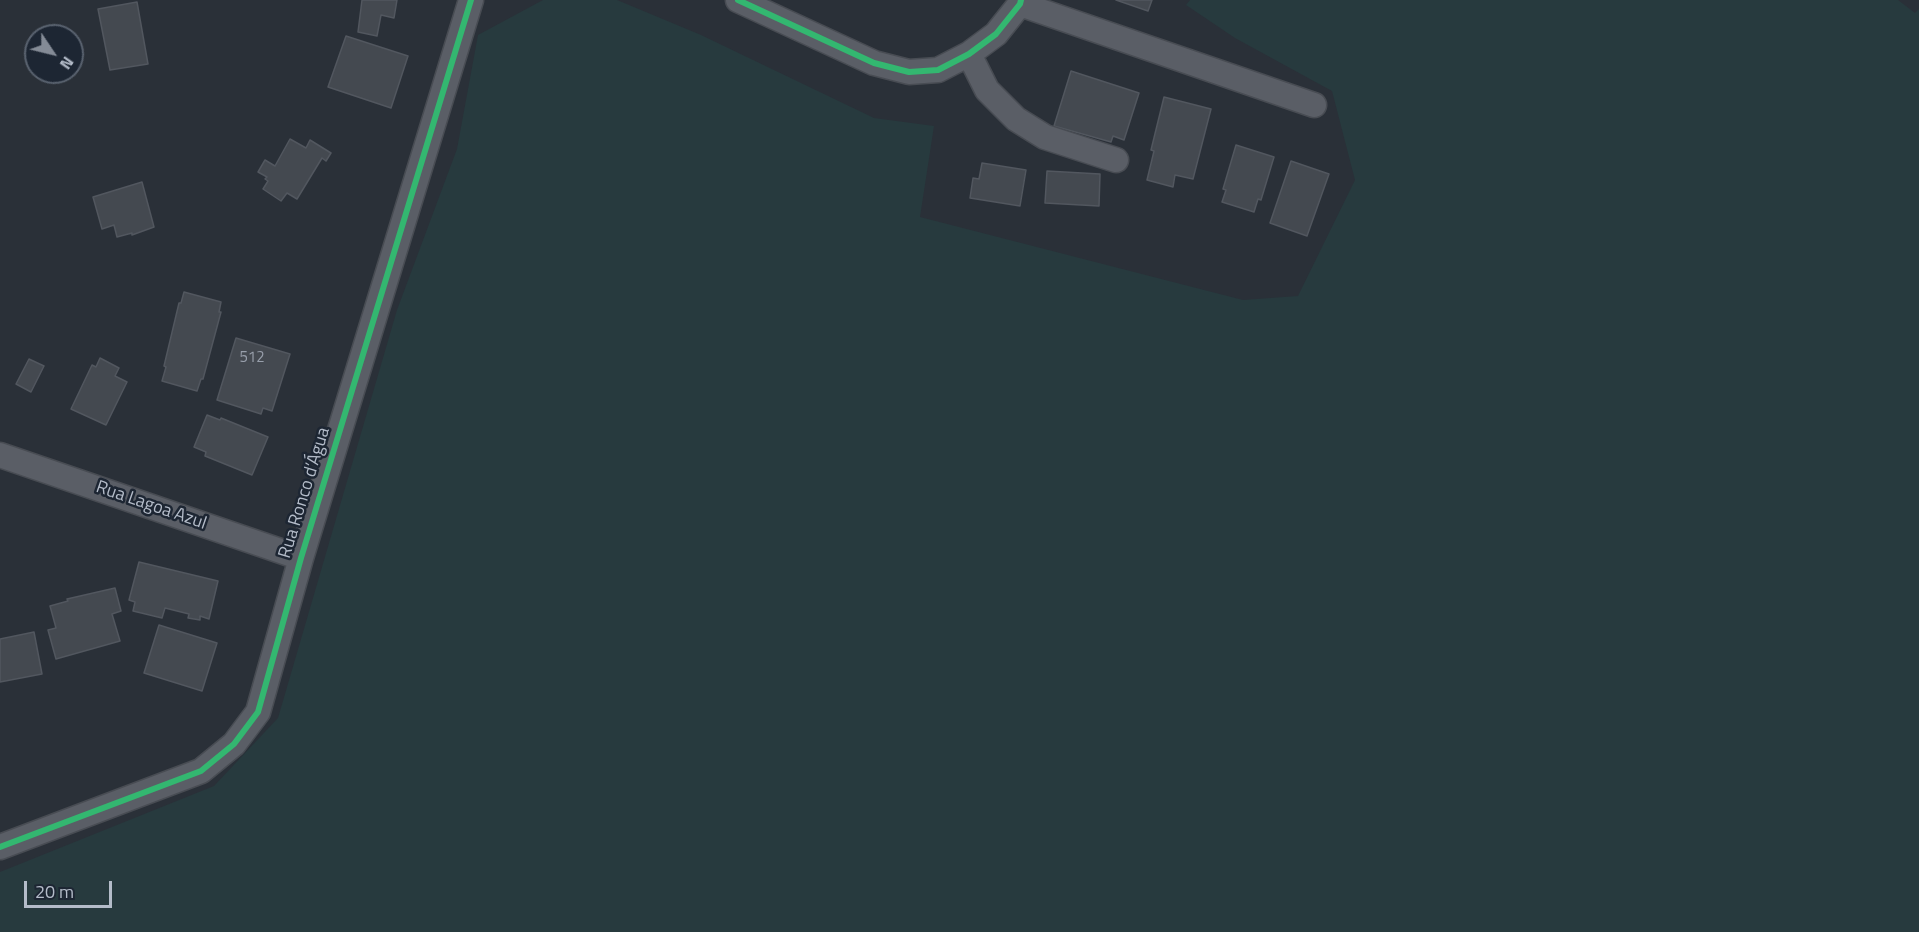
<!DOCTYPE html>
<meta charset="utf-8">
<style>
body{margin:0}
#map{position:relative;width:1919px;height:932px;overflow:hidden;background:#2a3038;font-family:"Titillium Web",sans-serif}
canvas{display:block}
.north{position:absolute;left:24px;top:24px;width:60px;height:60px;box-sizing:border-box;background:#1d2633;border:2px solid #59626f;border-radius:50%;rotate:125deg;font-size:16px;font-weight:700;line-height:24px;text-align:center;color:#b4bcc9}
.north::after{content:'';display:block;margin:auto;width:21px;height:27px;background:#848b96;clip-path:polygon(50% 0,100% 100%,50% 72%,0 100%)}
.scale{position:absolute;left:24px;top:881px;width:88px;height:27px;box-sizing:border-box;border:3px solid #b4bcc9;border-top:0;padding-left:8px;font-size:18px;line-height:21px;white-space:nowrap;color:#b4bcc9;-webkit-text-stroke:4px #1d2633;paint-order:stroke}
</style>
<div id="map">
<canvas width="1919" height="932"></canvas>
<div class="north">N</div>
<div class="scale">20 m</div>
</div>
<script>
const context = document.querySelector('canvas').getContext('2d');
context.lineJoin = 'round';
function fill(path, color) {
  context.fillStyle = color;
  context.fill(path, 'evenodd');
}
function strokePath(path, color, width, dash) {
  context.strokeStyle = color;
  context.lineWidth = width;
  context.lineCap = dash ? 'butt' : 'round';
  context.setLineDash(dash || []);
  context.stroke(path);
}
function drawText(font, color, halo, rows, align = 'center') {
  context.font = font + ' "Titillium Web",sans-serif';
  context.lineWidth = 5;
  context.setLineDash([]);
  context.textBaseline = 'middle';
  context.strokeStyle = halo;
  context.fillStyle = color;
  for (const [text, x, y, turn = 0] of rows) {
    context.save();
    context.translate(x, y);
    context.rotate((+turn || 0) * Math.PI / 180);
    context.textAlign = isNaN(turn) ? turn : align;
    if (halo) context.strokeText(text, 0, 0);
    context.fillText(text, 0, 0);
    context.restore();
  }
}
fill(new Path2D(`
 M 543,0 L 617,0 L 701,35 L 874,118 L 934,126 L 920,217 L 1243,300 L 1298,296 L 1355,180 L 1332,91 L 1235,38 L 1186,5 L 1190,0 L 1898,0 L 1915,13 L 1919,9 L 1919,932 L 0,932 L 0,872 L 214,786 L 278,718 L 397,310 L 457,149 L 478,35 Z`), '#273a3e');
const building = new Path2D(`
 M 362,0 L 397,0 L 394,18 L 381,15 L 377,36 L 358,32 Z
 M 1116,0 L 1152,0 L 1148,11 Z
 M 137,2 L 148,64 L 110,70 L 98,9 Z
 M 346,36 L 408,56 L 391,108 L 328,87 Z
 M 1071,71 L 1139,93 L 1124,140 L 1113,136 L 1111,142 L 1054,126 Z
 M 1164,97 L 1211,109 L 1193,179 L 1175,175 L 1173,187 L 1147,180 L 1154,151 L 1151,150 Z
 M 290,139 L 306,148 L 310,140 L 331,153 L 326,161 L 322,158 L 297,199 L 287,193 L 281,201 L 263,189 L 268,181 L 265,179 L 267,177 L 258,172 L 265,160 L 275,166 Z
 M 1236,145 L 1274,157 L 1261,200 L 1258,199 L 1254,212 L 1222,202 L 1226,190 L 1223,189 Z
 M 1291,161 L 1329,174 L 1307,236 L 1270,223 Z
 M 982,163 L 1026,170 L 1020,206 L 970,198 L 973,178 L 979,179 Z
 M 1047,171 L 1100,174 L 1099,206 L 1045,203 Z
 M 142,182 L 154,227 L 132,235 L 132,233 L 117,237 L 114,225 L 102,229 L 93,197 Z
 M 184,292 L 221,302 L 219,312 L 221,312 L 203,379 L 201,379 L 197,391 L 162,381 L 166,367 L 164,366 L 179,303 L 181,303 Z
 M 236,338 L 290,354 L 272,411 L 263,408 L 261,414 L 217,400 Z
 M 100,358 L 119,368 L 115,376 L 127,382 L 106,425 L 71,409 L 92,365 L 96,367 Z
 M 29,359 L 44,366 L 31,392 L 16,384 Z
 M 207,415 L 220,420 L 221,418 L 268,437 L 252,475 L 205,456 L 206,452 L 194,447 Z
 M 139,562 L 218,581 L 209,619 L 200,616 L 200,620 L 188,618 L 189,614 L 165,608 L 162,618 L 133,611 L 135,602 L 129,600 Z
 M 115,588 L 121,611 L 112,614 L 120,641 L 56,659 L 48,630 L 56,628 L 50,606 L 68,601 L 67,599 Z
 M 159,625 L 217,643 L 202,691 L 144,673 Z
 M 34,632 L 42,674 L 0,682 L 0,639 Z`);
fill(building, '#444950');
strokePath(building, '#52575f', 1.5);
const street = new Path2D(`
 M 738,0 L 874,63 L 909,72 L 938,70 L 969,54 L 996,34 L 1020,4 L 1021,0
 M 1020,4 L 1314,105
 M 969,54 L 987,90 L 1016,119 L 1045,137 L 1116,160
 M 0,455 L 301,558
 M 0,847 L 201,771 L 234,744 L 258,712 L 301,558 L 471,0`);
strokePath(street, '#484c53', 27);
strokePath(street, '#5a5e66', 24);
strokePath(new Path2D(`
 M 738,0 L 874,63 L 909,72 L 938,70 L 969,54 L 996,34 L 1020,4 L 1021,0
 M 0,847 L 201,771 L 234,744 L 258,712 L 301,558 L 471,0`), '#33b770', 6);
drawText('15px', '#989fab', null, [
 ["512",252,358]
]);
drawText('18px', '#b4bcc9', '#1d2633', [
 ["Rua Ronco d’Água",305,493,-73],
 ["Rua Lagoa Azul",151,506,19]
]);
</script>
